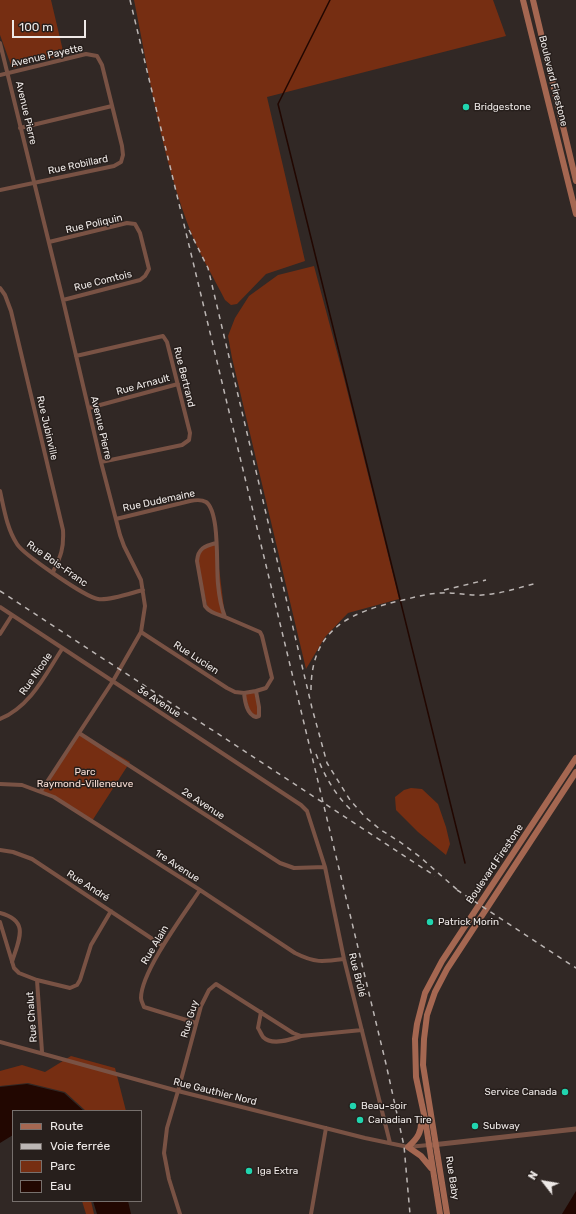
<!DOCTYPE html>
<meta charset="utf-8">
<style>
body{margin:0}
#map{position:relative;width:576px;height:1214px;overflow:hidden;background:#312825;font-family:Rubik,sans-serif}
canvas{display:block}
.legend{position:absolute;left:12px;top:1110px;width:130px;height:92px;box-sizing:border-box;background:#271f1c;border:1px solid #77706d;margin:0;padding:5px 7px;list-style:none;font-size:12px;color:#eee9e7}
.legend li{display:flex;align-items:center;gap:8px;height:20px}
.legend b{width:20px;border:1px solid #77706d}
.north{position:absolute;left:524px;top:1162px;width:40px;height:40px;-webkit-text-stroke:3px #271f1c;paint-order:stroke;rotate:301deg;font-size:11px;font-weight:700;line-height:16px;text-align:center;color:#eee9e7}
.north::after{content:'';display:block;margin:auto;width:14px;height:18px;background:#eee9e7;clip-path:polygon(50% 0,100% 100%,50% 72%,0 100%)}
.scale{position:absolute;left:12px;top:20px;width:74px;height:18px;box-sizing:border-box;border:2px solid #eee9e7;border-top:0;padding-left:5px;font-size:12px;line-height:14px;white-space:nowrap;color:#eee9e7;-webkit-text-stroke:3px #271f1c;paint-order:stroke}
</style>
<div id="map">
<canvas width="576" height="1214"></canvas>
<ul class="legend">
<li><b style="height:5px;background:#a56751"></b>Route</li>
<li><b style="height:5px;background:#bcb6b4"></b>Voie ferrée</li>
<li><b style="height:11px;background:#762e12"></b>Parc</li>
<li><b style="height:11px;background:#220701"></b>Eau</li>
</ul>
<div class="north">N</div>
<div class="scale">100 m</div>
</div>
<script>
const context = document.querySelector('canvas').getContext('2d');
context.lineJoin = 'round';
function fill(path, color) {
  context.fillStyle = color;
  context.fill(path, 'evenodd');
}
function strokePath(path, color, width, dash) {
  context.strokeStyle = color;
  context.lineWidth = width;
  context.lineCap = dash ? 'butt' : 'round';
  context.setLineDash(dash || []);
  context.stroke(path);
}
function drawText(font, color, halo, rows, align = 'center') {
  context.font = font + ' Rubik,sans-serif';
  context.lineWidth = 3;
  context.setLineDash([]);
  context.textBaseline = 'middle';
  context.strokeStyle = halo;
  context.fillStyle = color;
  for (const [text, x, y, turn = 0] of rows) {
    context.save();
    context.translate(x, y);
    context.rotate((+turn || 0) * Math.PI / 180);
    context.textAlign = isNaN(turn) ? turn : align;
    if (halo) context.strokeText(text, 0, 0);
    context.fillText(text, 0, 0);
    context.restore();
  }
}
fill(new Path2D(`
 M 0,0 L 51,0 L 64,55 L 12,68 L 0,35 Z
 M 134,0 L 493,0 L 506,36 L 267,97 L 305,261 L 266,274 L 237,304 L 231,305 L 225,300 C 214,278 201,257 192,235 C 162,160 150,79 134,0 Z
 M 314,266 L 344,378 L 399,599 L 348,613 L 325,637 L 306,669 L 232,358 L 228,336 L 235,318 L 249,296 L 278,275 Z
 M 216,543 L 225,617 L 208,610 L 197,561 L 199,550 Z
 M 256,691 L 259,716 L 252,716 L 244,693 Z
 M 79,733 L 130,762 L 92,821 L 42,791 Z
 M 411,788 L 422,789 L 438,804 L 446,827 L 450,844 L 446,855 L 418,832 L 396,810 L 395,797 L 404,790 Z
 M 71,1056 L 115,1068 L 126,1111 L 86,1111 L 65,1092 L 28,1083 L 0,1086 L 0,1071 L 22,1065 L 45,1072 Z
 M 82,1201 L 91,1201 L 94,1214 L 86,1214 Z`), '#762e12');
fill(new Path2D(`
 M 27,1084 L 64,1093 L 84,1111 L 13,1111 L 13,1135 L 0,1143 L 0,1087 Z
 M 576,1191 L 576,1214 L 562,1214 Z
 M 93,1201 L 128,1201 L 131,1214 L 97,1214 Z`), '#220701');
strokePath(new Path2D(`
 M 330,0 L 278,104 L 465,863`), '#220701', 1.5);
strokePath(new Path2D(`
 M 0,43 L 63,300 L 101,462 L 120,535 L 124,546 L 141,580 L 145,606 L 141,632 L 113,681 L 41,791
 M 0,75 L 86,54 L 97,56 L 102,65 L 122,146 L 123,155 L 121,162 L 114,166 L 0,190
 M 20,128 L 112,106
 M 49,242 L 127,223 L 135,224 L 140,233 L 149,269 L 145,276 L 140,280 L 63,300
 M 0,288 L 5,295 L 11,311 L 63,530 C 64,548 61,556 53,572
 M 76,356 L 163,336 L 167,342 L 190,433 L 189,440 L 182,445 L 101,462
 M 89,408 L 178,384
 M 0,491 C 4,509 7,529 17,544 C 23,554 85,597 98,599 C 109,601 131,593 143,590
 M 116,519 L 190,501 C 195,500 201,499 206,502 C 220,512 216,566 218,584 C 219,595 221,607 225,617 L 260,632 L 262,636 L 272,678 L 266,688 L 256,691
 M 216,543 C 205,546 198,548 197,561 L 205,606 C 210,613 217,614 225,617
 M 0,607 L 301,805 L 307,811 L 325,867 L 344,959 L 390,1143
 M 141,632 L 227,688 L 235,692 L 244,693 C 245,702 247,715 256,717 L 259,716 L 259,707 L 256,691 L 244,693
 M 0,634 L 12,615
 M 0,719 C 31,706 45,675 62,649
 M 79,733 L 280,863 L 294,868 L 325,867
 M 0,784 L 22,785 L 54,797 L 200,890 L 295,953 C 315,963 322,962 344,959
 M 0,850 L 13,852 L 32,859 L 163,946
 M 0,913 C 30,921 19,939 12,962
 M 0,922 L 14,968 L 19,973 L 37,980 L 70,988 L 77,985 L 80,980 L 91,945 L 111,911
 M 37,980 L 42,1052
 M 261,1012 L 258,1028 C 260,1031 261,1034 263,1037 C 272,1046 290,1040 301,1036
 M 196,1023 L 144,1007 C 143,1004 141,1001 141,998 C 141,972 184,914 200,890
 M 0,1042 L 178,1091 L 365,1138 L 408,1147 L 429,1145
 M 180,1214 L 169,1179 L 164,1153 L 167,1128 L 178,1091 L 201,1006 L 209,990 L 216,984 L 293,1033 L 301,1036 L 362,1030
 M 311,1214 L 326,1128`), '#795244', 4);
strokePath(new Path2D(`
 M 432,1145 L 576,1129`), '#795244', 5);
strokePath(new Path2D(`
 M 523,0 L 576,214
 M 533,0 L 576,181
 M 421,1118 C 422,1132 418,1138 408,1147 L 421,1156 L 431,1168
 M 440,1214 L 425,1119 L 416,1077 L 415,1039 L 417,1024 L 425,993 L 442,961 L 576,758
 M 447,1214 L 423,1065 L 424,1039 L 427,1015 L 435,992 L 447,969 L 576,772`), '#a56751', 6);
strokePath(new Path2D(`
 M 130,0 L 386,1064 L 404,1146 L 410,1214
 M 189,230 L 208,268 L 312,708 L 327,763 L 350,800 L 365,817 L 381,830 L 400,842 L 420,857 L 461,893
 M 444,590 L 486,580
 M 0,591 L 435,876
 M 311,690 C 311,628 351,612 403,600 C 416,597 429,593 442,593 C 456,592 468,596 482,595 C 501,594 520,587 538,583
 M 316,754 C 324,775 334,793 350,809
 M 457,890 L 576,968`), '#bcb6b4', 1.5, [5, 5]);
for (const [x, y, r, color] of [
 [466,107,4,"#21d5af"],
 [430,922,4,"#21d5af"],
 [565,1092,4,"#21d5af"],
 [353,1106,4,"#21d5af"],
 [360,1120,4,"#21d5af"],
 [475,1126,4,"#21d5af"],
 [249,1171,4,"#21d5af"]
]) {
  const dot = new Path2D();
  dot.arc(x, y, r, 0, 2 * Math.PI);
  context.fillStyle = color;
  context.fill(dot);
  strokePath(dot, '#271f1c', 1.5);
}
drawText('10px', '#eee9e7', '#271f1c', [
 ["Avenue Payette",47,56,-13],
 ["Boulevard Firestone",553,81,76],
 ["Avenue Pierre",26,113,77],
 ["Rue Robillard",78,165,-12],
 ["Rue Poliquin",94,224,-13],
 ["Rue Comtois",103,281,-14],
 ["Rue Bertrand",184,377,76],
 ["Rue Arnault",143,385,-15],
 ["Rue Jubinville",47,428,77],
 ["Avenue Pierre",101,428,77],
 ["Rue Dudemaine",159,501,-12],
 ["Rue Bois-Franc",57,564,35],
 ["Rue Lucien",196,658,33],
 ["Rue Nicole",36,674,-55],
 ["3e Avenue",159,702,33],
 ["2e Avenue",203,804,33],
 ["Boulevard Firestone",495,864,-56],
 ["1re Avenue",177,866,33],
 ["Rue André",88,886,33],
 ["Rue Alain",155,945,-59],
 ["Rue Brûlé",357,975,76],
 ["Rue Chalut",32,1017,-94],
 ["Rue Guy",190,1019,-73],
 ["Rue Gauthier Nord",215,1092,14],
 ["Rue Baby",452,1178,81]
]);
drawText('10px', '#eee9e7', '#271f1c', [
 ["Bridgestone",474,107],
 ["Patrick Morin",438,922],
 ["Service Canada",557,1092,"right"],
 ["Beau-soir",361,1106],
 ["Canadian Tire",368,1120],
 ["Subway",483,1126],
 ["Iga Extra",257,1171]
], 'left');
drawText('10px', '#f8ded5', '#271f1c', [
 ["Parc",85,772],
 ["Raymond-Villeneuve",85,784]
]);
</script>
